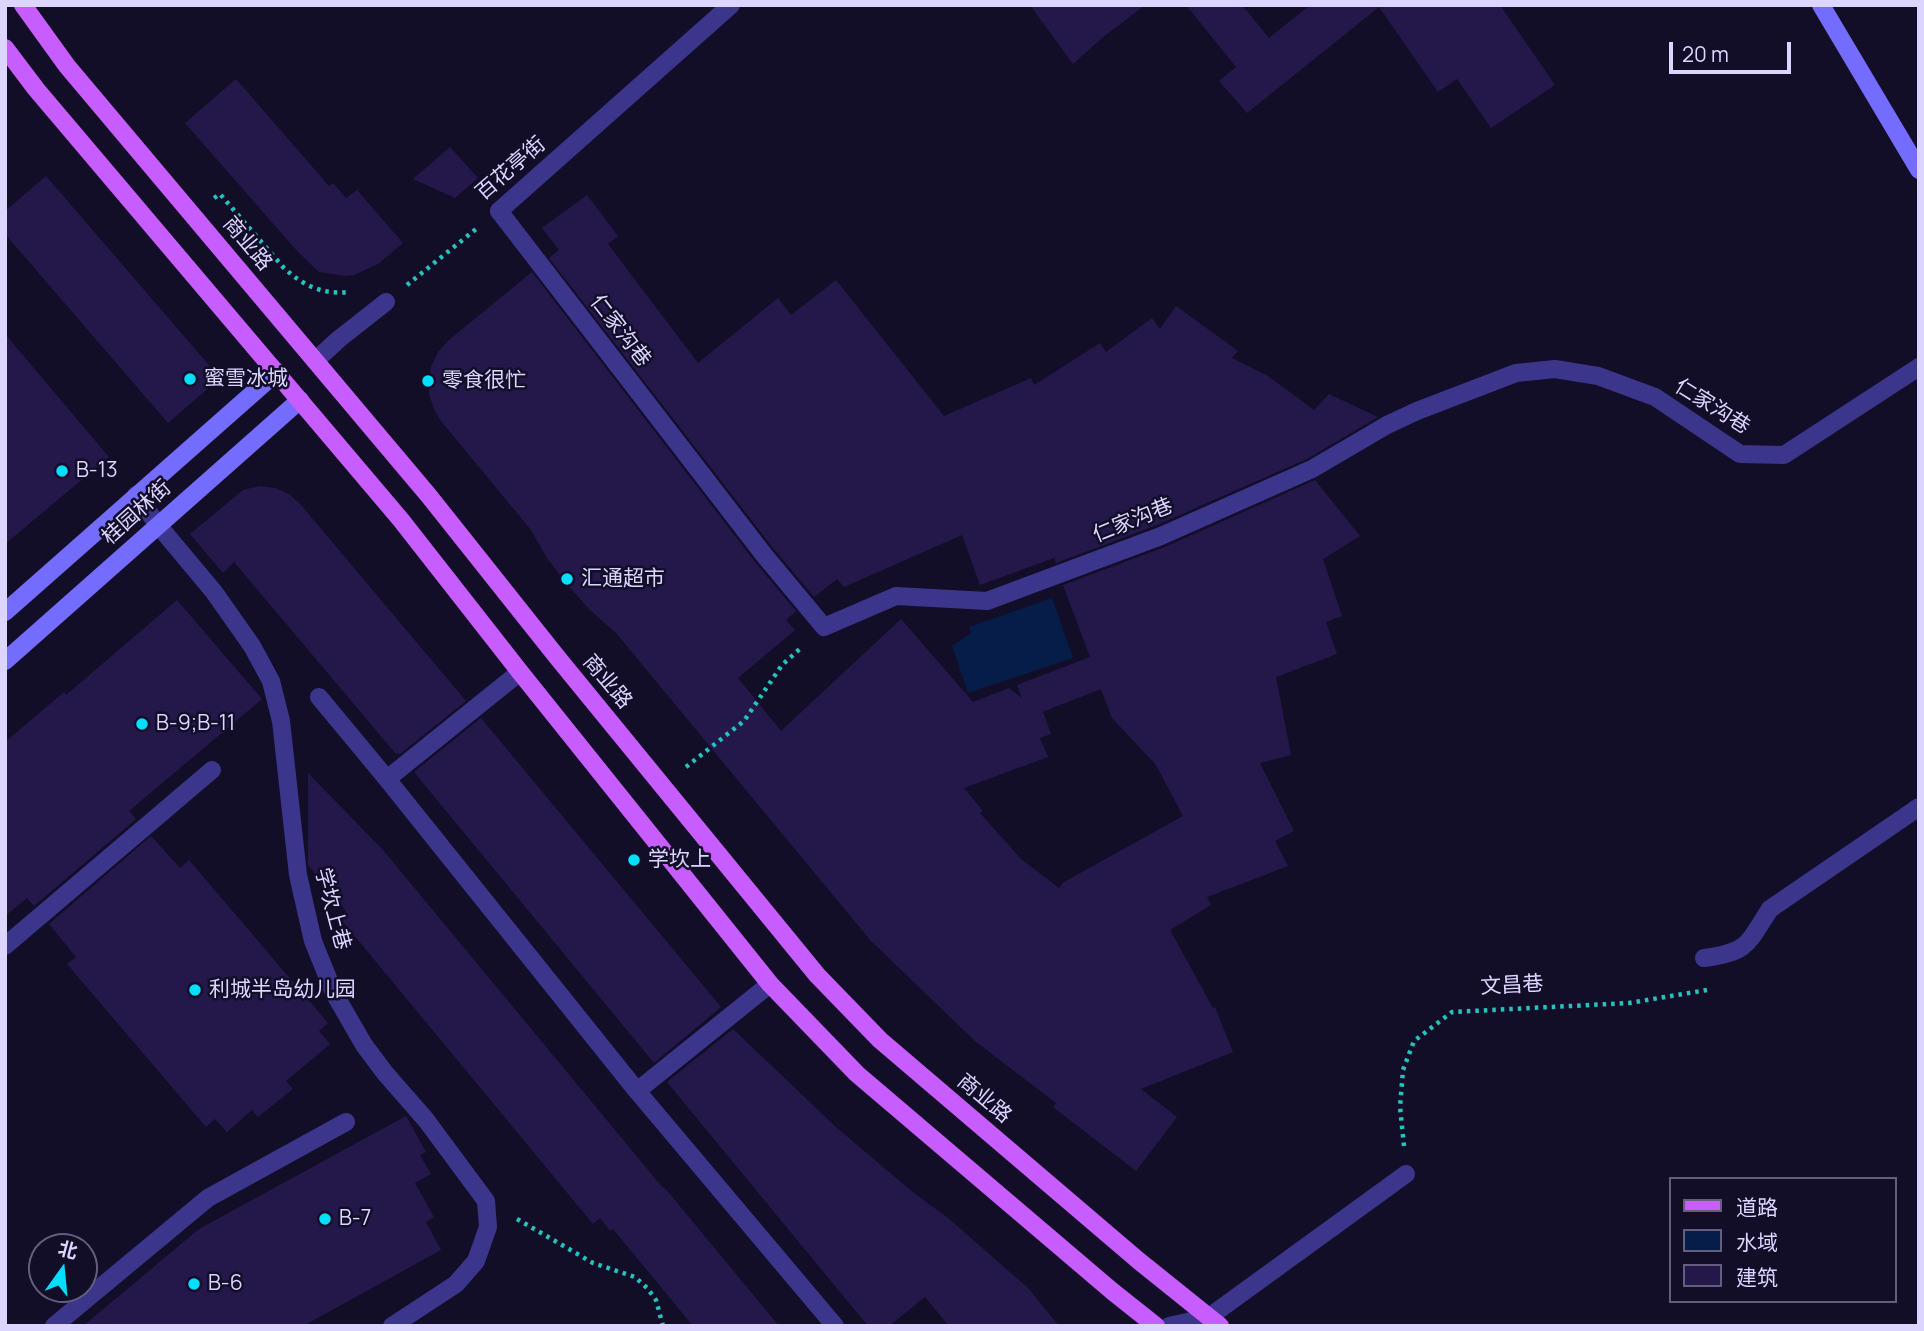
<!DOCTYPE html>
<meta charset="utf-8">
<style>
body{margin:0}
#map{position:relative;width:1924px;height:1331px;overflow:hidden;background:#130e28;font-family:Manrope,"Noto Sans SC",sans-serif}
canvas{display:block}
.frame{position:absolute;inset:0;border:7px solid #dbd5ff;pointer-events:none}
.legend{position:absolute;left:1669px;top:1177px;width:228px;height:126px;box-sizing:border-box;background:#130e28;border:2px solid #635e7e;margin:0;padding:9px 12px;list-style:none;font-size:21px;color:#dbd5ff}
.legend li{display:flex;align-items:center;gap:14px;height:35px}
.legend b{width:35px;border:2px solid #635e7e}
.north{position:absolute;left:28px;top:1233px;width:70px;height:70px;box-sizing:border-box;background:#130e28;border:2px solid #635e7e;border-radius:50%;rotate:15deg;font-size:19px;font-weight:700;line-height:28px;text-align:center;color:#dbd5ff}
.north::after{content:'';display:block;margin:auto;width:24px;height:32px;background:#01deff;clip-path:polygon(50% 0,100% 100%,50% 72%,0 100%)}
.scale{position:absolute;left:1669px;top:42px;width:122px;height:32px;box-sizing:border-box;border:4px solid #dbd5ff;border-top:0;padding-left:9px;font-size:21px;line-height:24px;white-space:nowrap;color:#dbd5ff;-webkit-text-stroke:5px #130e28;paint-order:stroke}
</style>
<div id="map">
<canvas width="1924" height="1331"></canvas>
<div class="frame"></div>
<ul class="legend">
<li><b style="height:9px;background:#c75cff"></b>道路</li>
<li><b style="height:19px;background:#061c49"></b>水域</li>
<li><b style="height:19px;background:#24184b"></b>建筑</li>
</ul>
<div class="north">北</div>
<div class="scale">20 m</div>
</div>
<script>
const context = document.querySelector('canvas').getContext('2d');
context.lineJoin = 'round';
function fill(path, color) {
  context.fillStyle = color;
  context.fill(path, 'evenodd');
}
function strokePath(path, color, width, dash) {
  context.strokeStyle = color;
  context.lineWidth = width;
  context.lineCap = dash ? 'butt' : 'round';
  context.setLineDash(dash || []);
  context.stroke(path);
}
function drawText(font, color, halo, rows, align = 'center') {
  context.font = font + ' Manrope,"Noto Sans SC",sans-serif';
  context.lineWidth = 5;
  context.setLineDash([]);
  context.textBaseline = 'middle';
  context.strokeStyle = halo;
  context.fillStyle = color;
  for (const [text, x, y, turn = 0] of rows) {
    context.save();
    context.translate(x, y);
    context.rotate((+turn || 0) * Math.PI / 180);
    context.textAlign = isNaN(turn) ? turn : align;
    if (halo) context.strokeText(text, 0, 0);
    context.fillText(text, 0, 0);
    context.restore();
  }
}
fill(new Path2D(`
 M 1052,598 L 1073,658 L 968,693 L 952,646 L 971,633 L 969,627 Z`), '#061c49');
fill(new Path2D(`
 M 1030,5 L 1145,5 L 1102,38 L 1073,64 Z
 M 1186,5 L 1242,5 L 1269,38 L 1310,5 L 1500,5 L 1555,85 L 1491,128 L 1457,79 L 1438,92 L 1379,7 L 1247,113 L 1219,81 L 1236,67 Z
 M 236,79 L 329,186 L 333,183 L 346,198 L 357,190 L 403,243 L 378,264 L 354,275 L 345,276 L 319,272 L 298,252 L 185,123 Z
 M 450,147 L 478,178 L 455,198 L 413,179 Z
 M 46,176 L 220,378 L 168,423 L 5,234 L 5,211 Z
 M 587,195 L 618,236 L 608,244 L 698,363 L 778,298 L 791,315 L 836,280 L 944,416 L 1031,378 L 1034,385 L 1100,343 L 1106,352 L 1152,318 L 1160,329 L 1176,306 L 1238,351 L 1232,358 L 1268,376 L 1314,410 L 1329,394 L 1378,417 L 1307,459 L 1157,525 L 1056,563 L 1054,558 L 980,585 L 962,535 L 844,587 L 837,579 L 814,597 L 773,548 L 549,258 L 559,250 L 542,228 Z
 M 532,272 L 755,562 L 796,611 L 786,620 L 795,630 L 738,678 L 781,731 L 901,619 L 973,702 L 1009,688 L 1022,698 L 1017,685 L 1090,657 L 1063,585 L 1165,547 L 1315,480 L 1360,536 L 1323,559 L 1342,616 L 1326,622 L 1337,654 L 1276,677 L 1291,755 L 1260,763 L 1294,831 L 1275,841 L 1288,866 L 1207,897 L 1211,905 L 1170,930 L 1213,1008 L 1215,1007 L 1233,1052 L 1141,1089 L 1177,1117 L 1136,1171 L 1053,1107 L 1056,1103 L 975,1041 L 871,941 L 616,633 L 590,610 L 567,584 L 547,558 L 531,530 L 441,421 L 434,409 L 430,397 L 428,383 L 431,367 L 438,352 L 449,340 ZM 1101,689 L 1112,718 L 1156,765 L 1183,816 L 1064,882 L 1059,888 L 1021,859 L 980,813 L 983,811 L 964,788 L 1048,757 L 1040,738 L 1051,734 L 1044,714 L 1042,712 Z
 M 5,334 L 109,457 L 5,544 Z
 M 259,486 L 275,488 L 289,494 L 301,505 L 466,701 L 400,754 L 398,753 L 396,754 L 234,562 L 223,573 L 190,534 L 243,490 Z
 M 177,600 L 262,699 L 129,811 L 136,819 L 34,906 L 27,898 L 5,916 L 5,742 L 64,692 L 66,695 Z
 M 481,718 L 721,1007 L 654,1063 L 414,772 Z
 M 308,773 L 383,850 L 663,1188 L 664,1187 L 779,1326 L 693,1326 L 613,1229 L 610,1231 L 600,1218 L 593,1224 L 339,917 L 346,911 L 308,865 Z
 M 151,836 L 180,868 L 189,860 L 328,1023 L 319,1031 L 330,1044 L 286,1081 L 293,1089 L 258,1117 L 252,1110 L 227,1132 L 215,1119 L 206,1127 L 67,964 L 76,957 L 49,924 Z
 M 733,1029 L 837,1128 L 914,1193 L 948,1218 L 1028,1288 L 1059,1326 L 949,1326 L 925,1297 L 889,1326 L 868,1326 L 667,1082 Z
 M 406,1116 L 426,1152 L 420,1155 L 431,1174 L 415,1183 L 434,1217 L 426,1222 L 441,1250 L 303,1326 L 83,1326 L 199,1229 Z`), '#24184b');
strokePath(new Path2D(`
 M 214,198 L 220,194 L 283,267 C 302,285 322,295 348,292
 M 407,285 L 476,229
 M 686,767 L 744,721 L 782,665 L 803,646
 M 1404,1146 L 1400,1107 L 1403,1070 L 1414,1041 L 1452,1012 L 1629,1003 L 1707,990
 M 517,1219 L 593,1263 L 635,1277 L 647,1288 L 656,1300 L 663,1326`), '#25c3be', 4.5, [3.5, 5]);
strokePath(new Path2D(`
 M 499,211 L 764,555 L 824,627 L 896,596 L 987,601 L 1161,536 L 1312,469 L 1387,425 L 1417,411 L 1516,373 L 1555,369 L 1598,376 L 1655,397 L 1740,454 L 1784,455 L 1919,367
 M 319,697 L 387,779 L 637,1091 L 835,1326
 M 387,779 L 520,672
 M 5,946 L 212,770
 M 637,1091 L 770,984
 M 54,1326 L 208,1198 L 346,1122
 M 1169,1326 L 1209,1317 L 1406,1174`), '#3b358b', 18);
strokePath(new Path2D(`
 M 499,211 L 731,5
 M 315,361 L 339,339 L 386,302
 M 136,495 L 158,525 L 214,592 L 252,646 L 271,681 L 281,721 L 298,875 L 313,941 L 334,993 L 364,1045 L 385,1073 L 426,1120 L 486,1201 L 488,1227 L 476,1261 L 456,1284 L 392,1326
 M 1704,958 C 1749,952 1747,944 1770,909 L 1919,807`), '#3b358b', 18);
strokePath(new Path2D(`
 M 1821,5 L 1919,170
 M 5,612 L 277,372
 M 5,661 L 300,400`), '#746cff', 18);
strokePath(new Path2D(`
 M 23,5 L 67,66 L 429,496 L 557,657 L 817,975 L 880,1040 L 1139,1261 L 1220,1326
 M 5,48 L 36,89 L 401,520 L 520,672 L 770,984 L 857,1074 L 1112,1291 L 1156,1326`), '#c75cff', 18);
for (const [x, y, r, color] of [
 [190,379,7,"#01deff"],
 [428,381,7,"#01deff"],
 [62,471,7,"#01deff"],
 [567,579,7,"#01deff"],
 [142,724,7,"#01deff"],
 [634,860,7,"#01deff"],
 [195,990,7,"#01deff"],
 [325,1219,7,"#01deff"],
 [194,1284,7,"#01deff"]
]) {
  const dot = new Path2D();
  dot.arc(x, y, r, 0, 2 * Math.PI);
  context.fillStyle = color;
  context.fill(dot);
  strokePath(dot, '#130e28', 2.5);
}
drawText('21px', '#dbd5ff', '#130e28', [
 ["百花亭街",511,169,-41],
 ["商业路",247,244,50],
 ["仁家沟巷",620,331,52],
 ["仁家沟巷",1712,407,32],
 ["桂园林街",137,513,-42],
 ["仁家沟巷",1133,521,-22],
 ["商业路",607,682,50],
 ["学坎上巷",332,909,75],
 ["文昌巷",1512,986,-3],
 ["商业路",984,1099,40]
]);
drawText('21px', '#dbd5ff', '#130e28', [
 ["蜜雪冰城",204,379],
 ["零食很忙",442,381],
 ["B-13",76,471],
 ["汇通超市",581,579],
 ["B-9;B-11",156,724],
 ["学坎上",648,860],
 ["利城半岛幼儿园",209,990],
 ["B-7",339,1219],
 ["B-6",208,1284]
], 'left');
</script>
